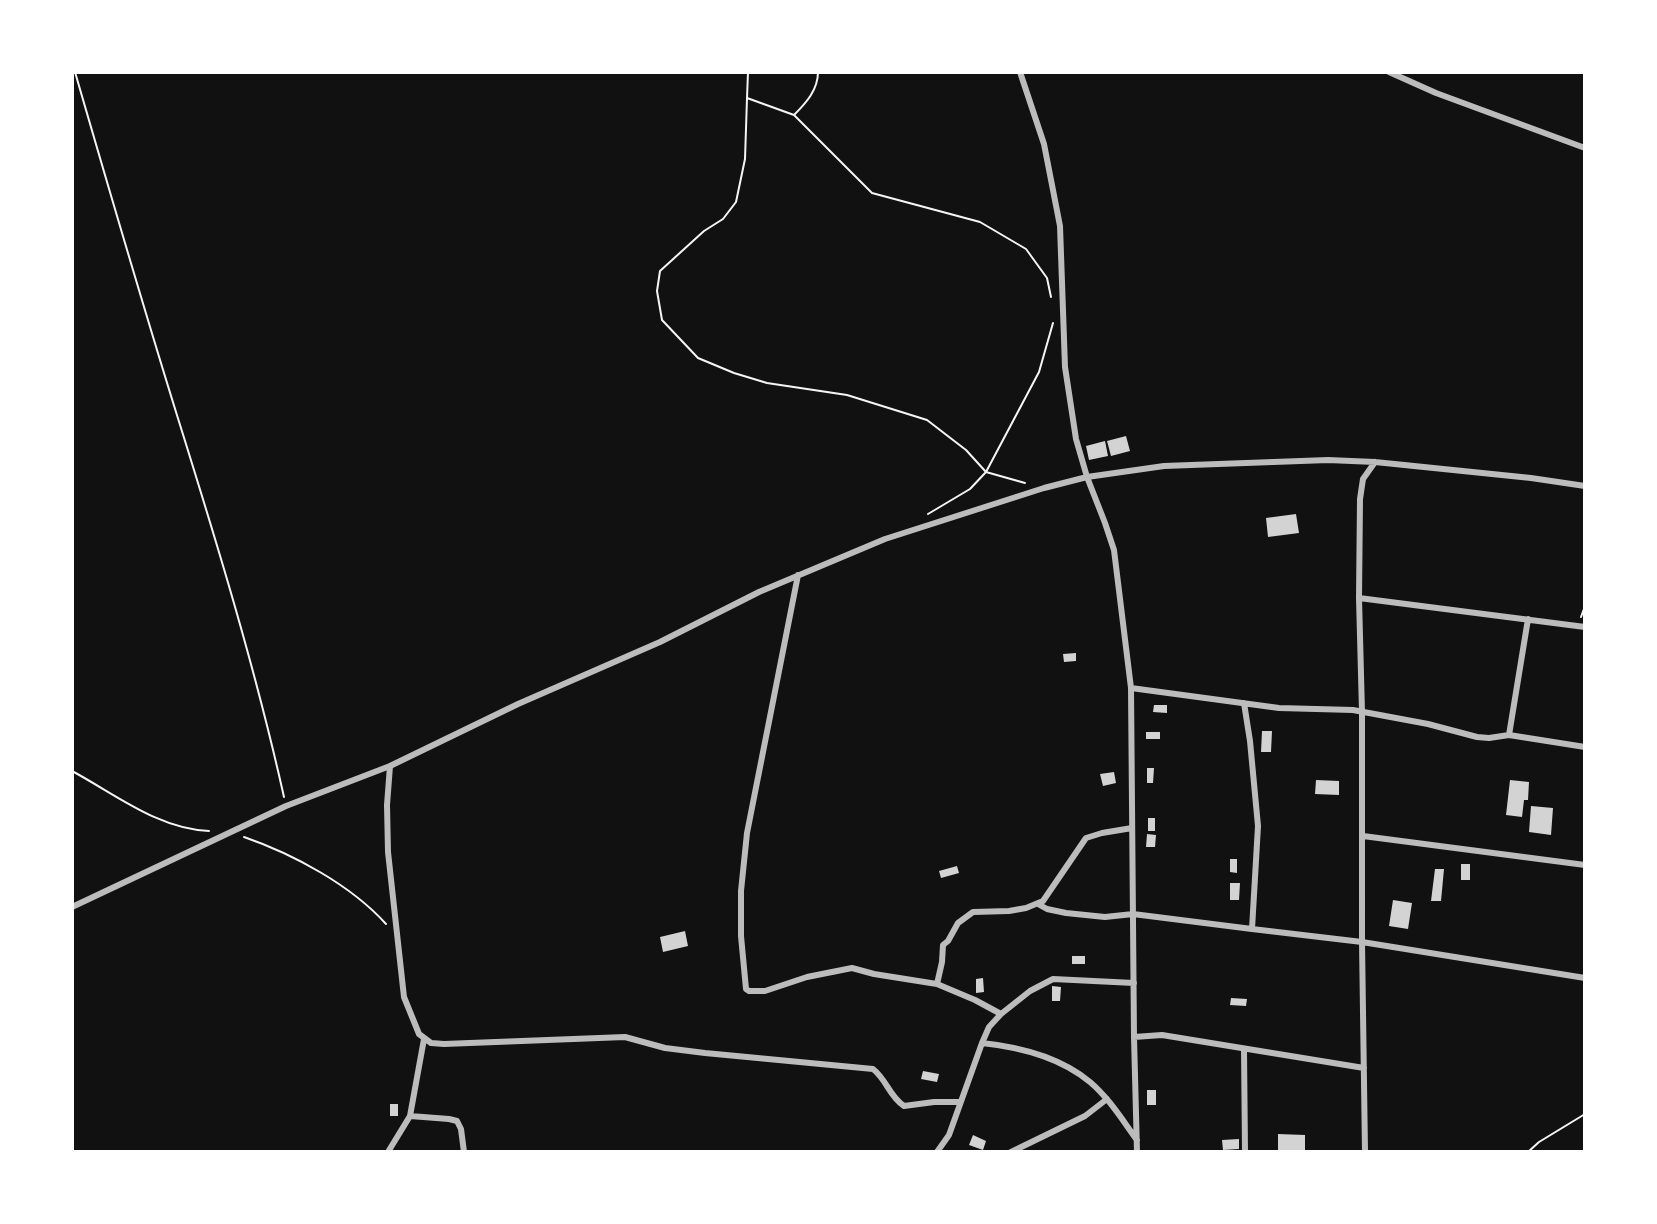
<!DOCTYPE html>
<style>
body{margin:0}
#map{position:relative;width:1657px;height:1224px;overflow:hidden;background:#111;font-family:Helvetica,sans-serif}
canvas{display:block}
.frame{position:absolute;inset:0;border:74px solid #fff;pointer-events:none}
</style>
<div id="map">
<canvas width="1657" height="1224"></canvas>
<div class="frame"></div>
</div>
<script>
const context = document.querySelector('canvas').getContext('2d');
context.lineJoin = 'round';
function fill(path, color) {
  context.fillStyle = color;
  context.fill(path, 'evenodd');
}
function strokePath(path, color, width, dash) {
  context.strokeStyle = color;
  context.lineWidth = width;
  context.lineCap = dash ? 'butt' : 'round';
  context.setLineDash(dash || []);
  context.stroke(path);
}
fill(new Path2D(`
 M 1126,436 L 1130,451 L 1111,456 L 1107,441 Z
 M 1105,441 L 1108,456 L 1089,460 L 1086,446 Z
 M 1296,514 L 1299,533 L 1268,537 L 1266,518 Z
 M 1076,653 L 1076,661 L 1064,662 L 1063,654 Z
 M 1154,705 L 1167,705 L 1167,713 L 1153,712 Z
 M 1262,731 L 1272,731 L 1271,752 L 1261,752 Z
 M 1146,732 L 1160,732 L 1160,739 L 1146,739 Z
 M 1147,768 L 1154,768 L 1153,783 L 1147,783 Z
 M 1114,772 L 1116,783 L 1103,786 L 1100,774 Z
 M 1316,780 L 1339,781 L 1339,795 L 1315,794 Z
 M 1510,780 L 1529,782 L 1528,800 L 1524,800 L 1522,817 L 1506,815 Z
 M 1531,806 L 1553,808 L 1551,835 L 1529,832 Z
 M 1148,818 L 1155,818 L 1155,831 L 1148,831 Z
 M 1147,834 L 1156,835 L 1155,847 L 1146,847 Z
 M 1230,859 L 1237,859 L 1237,873 L 1230,872 Z
 M 1461,864 L 1470,864 L 1470,880 L 1461,880 Z
 M 957,866 L 959,873 L 941,878 L 939,871 Z
 M 1435,869 L 1444,869 L 1441,901 L 1431,901 Z
 M 1230,883 L 1240,883 L 1239,900 L 1230,900 Z
 M 1393,900 L 1412,903 L 1408,929 L 1389,926 Z
 M 685,931 L 688,946 L 663,952 L 660,937 Z
 M 1072,956 L 1085,956 L 1085,964 L 1072,964 Z
 M 983,978 L 984,992 L 976,993 L 976,979 Z
 M 1052,986 L 1061,987 L 1060,1001 L 1052,1001 Z
 M 1231,998 L 1247,999 L 1246,1006 L 1230,1005 Z
 M 923,1071 L 939,1074 L 937,1082 L 921,1079 Z
 M 1147,1090 L 1156,1090 L 1156,1105 L 1147,1105 Z
 M 390,1104 L 398,1104 L 398,1116 L 390,1116 Z
 M 1278,1134 L 1305,1135 L 1305,1152 L 1278,1152 Z
 M 973,1135 L 986,1141 L 983,1150 L 969,1145 Z
 M 1239,1139 L 1239,1149 L 1223,1150 L 1222,1140 Z`), '#d3d3d3');
strokePath(new Path2D(`
 M 75,72 C 108,186 141,299 176,412 C 216,540 255,667 284,797
 M 748,72 L 747,98 L 794,115
 M 818,72 C 818,90 806,103 794,115 L 872,193 L 980,222 L 1026,249 L 1047,278 L 1051,297
 M 747,98 L 745,159 L 736,202 L 723,219 L 704,231 L 660,271 L 657,291 L 662,320 L 698,358 L 734,373 L 767,383 L 847,395 L 927,420 L 966,450 L 986,472 L 970,489 L 928,514
 M 1025,483 L 986,472 L 1039,372 L 1053,323
 M 1581,617 L 1585,606
 M 72,771 C 115,794 158,829 209,831
 M 244,837 C 293,854 351,885 386,924
 M 1528,1152 L 1539,1142 L 1585,1114`), '#f5f5f5', 2);
strokePath(new Path2D(`
 M 1020,72 L 1044,144 L 1060,226 L 1065,367 L 1076,439 L 1087,477 L 1105,523 L 1114,550 L 1131,688 L 1134,1037 L 1137,1152
 M 1389,72 L 1436,93 L 1585,148
 M 798,575 L 747,833 L 741,891 L 741,936 L 746,989 L 749,991 L 765,991 L 807,977 L 852,968 L 874,974 L 937,984 L 975,1000 L 1001,1014
 M 1359,598 L 1585,627
 M 1131,688 L 1279,708 L 1353,710 L 1428,724 L 1477,737 L 1489,738 L 1509,735 L 1585,747
 M 1244,703 L 1250,741 L 1258,826 L 1252,929
 M 1509,735 L 1528,619
 M 390,766 L 387,805 L 388,852 L 404,997 L 419,1034 L 431,1043 L 444,1044 L 625,1037 L 665,1048 L 705,1053 L 873,1069 C 887,1080 889,1096 904,1106 L 934,1102 L 960,1102
 M 1363,836 L 1585,865
 M 1038,904 L 1047,909 L 1066,913 L 1105,917 L 1133,914 L 1252,929 L 1362,942 L 1585,978
 M 72,907 L 286,806 L 390,766 L 518,704 L 660,642 L 759,592 L 885,539 L 1044,488 L 1087,477 L 1164,466 L 1328,460 L 1375,462 L 1531,478 L 1585,486
 M 937,984 L 942,962 L 943,945 L 948,941 L 958,923 L 973,912 L 1009,911 L 1026,908 L 1043,901 L 1086,838 L 1102,833 L 1132,828
 M 1134,1037 L 1162,1035 L 1364,1068
 M 982,1043 C 1020,1047 1060,1057 1090,1082 C 1109,1098 1123,1121 1137,1140
 M 1244,1049 L 1245,1152
 M 410,1116 L 449,1119 L 457,1121 L 461,1129 L 464,1152
 M 388,1152 L 410,1116 L 424,1039
 M 937,1152 L 949,1135 L 982,1043 L 989,1027 L 1001,1014 L 1030,991 L 1053,979 L 1134,983
 M 1011,1152 L 1085,1116 L 1107,1099
 M 1365,1152 L 1362,942 L 1362,712 L 1359,598 L 1360,499 L 1363,479 L 1375,462`), '#bcbcbc', 6);
</script>
